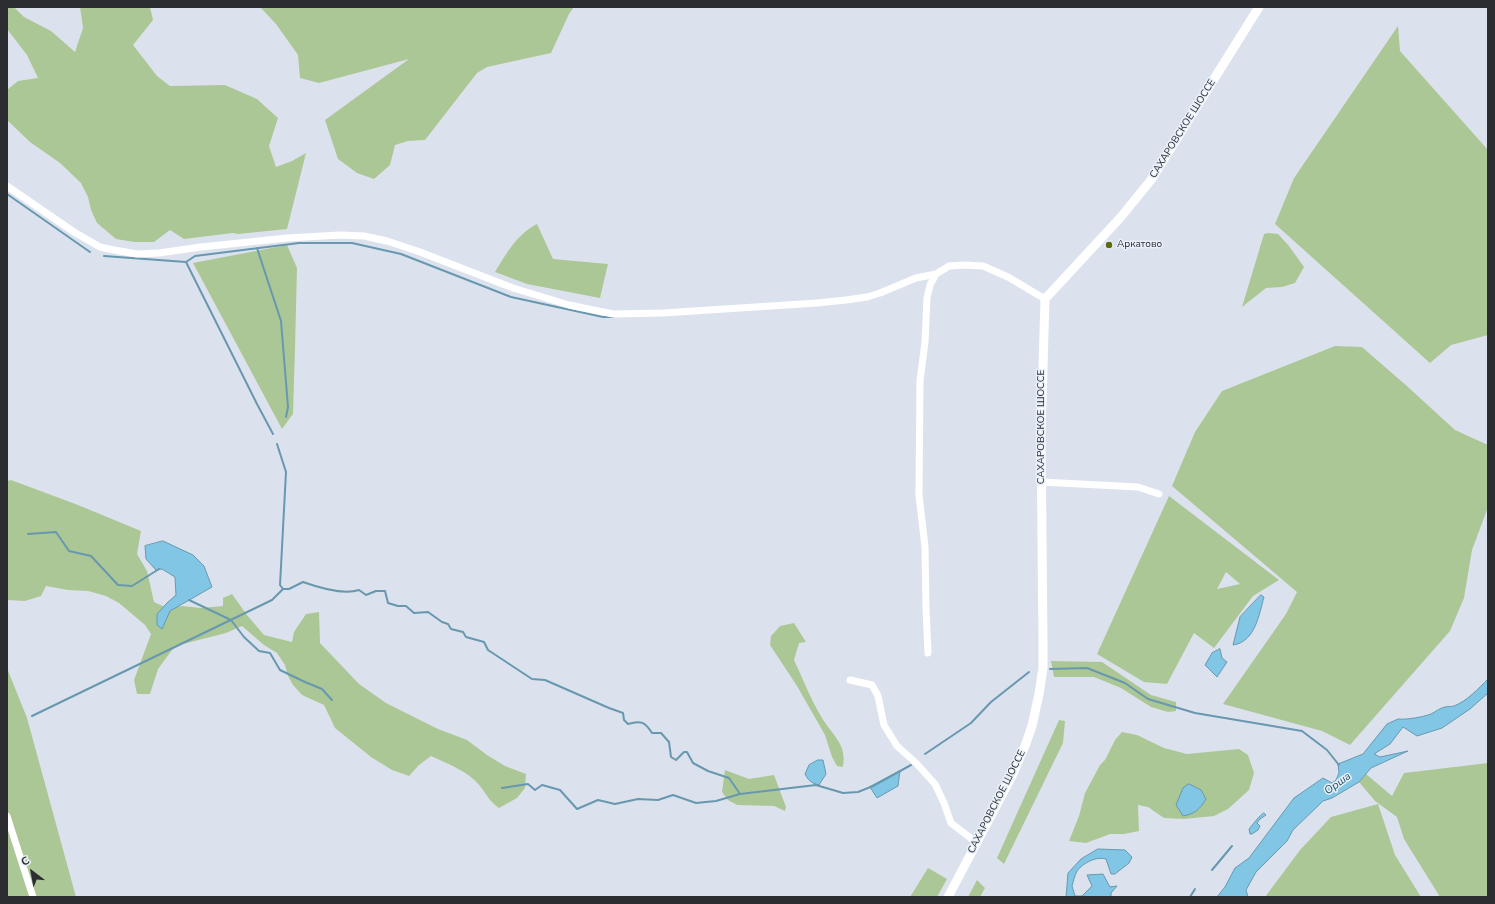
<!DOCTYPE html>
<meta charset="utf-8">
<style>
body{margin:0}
#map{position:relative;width:1495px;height:904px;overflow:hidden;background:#dce2ed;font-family:"Nunito Sans",sans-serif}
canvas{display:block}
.frame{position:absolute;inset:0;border:8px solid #2b2d31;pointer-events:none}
.north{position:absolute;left:12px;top:852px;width:40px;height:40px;-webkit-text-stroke:3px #e9f0fa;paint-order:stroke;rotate:328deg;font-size:11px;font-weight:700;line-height:16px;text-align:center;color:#2b2d31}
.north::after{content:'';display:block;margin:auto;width:14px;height:18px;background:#2b2d31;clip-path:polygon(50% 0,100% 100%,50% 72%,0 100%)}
</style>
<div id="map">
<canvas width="1495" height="904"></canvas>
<div class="frame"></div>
<div class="north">С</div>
</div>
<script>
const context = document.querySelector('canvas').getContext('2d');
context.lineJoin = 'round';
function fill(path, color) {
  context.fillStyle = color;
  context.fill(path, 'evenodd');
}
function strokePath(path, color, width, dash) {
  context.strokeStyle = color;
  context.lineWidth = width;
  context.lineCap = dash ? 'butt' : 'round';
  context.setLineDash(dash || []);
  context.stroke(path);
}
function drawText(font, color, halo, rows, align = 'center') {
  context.font = font + ' "Nunito Sans",sans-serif';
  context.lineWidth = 3;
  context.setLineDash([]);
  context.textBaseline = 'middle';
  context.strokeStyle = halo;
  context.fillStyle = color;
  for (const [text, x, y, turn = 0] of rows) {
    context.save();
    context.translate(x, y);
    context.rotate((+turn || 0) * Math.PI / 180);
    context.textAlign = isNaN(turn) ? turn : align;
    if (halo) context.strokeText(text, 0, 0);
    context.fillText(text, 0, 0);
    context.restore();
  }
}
fill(new Path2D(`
 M 7,7 L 14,7 L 24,17 L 51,31 L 75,52 L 83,28 L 80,7 L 150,7 L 153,20 L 133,45 L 157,76 L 170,86 L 225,85 L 257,99 L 278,118 L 269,146 L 276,167 L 292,161 L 306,153 L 287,229 L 238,234 L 233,233 L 184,239 L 170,230 L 154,242 L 134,242 L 116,239 L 97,223 L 91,210 L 88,197 L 81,183 L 60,163 L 30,142 L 7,120 L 7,90 L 18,81 L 38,78 L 27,55 L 7,29 Z
 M 260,7 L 574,7 L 569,14 L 551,53 L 487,67 L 477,73 L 425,140 L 408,141 L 395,145 L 390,165 L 374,179 L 357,173 L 338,159 L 325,120 L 409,59 L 319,83 L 300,78 L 298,55 L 276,24 Z
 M 1398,26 L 1400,51 L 1488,150 L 1488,335 L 1451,345 L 1430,363 L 1275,224 L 1294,178 Z
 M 537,224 L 553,259 L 608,264 L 600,298 L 527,284 L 495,272 C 506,254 517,234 537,224 Z
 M 1268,233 L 1278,234 L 1289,246 L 1304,267 L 1295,283 L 1282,287 L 1266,288 L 1242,307 L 1264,234 Z
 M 287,245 L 297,268 L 295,348 L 293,414 L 282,429 L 193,263 Z
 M 1335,346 L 1362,347 L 1408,387 L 1455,430 L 1488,445 L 1488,507 L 1472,550 L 1464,598 L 1450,631 L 1350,745 L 1322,731 L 1223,704 L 1286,614 L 1297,592 L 1172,486 L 1195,432 L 1222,391 Z
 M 11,480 L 78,505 L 141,531 L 137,554 L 147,571 L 154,602 L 167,608 L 182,606 L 201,608 L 223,606 L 223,598 L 232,594 L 247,615 L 264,635 L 292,642 L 294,632 L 306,614 L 319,612 L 320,643 L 359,684 L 386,703 L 438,729 L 467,740 L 487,755 L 505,766 L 526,774 L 525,788 L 517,798 L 499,808 C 488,800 488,796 480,786 C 468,771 448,764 431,756 L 419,765 L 409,776 L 392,770 L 371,757 L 335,728 L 324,705 L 302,695 L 293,685 L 288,676 L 285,665 L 277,653 L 264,645 L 242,626 L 226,633 L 175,646 L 158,669 L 150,694 L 137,694 L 134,680 L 151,634 L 145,625 L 119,603 L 106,596 L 88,591 L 68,590 L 46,586 L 41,596 L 25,601 L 7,600 L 7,481 Z
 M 1169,496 L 1279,580 L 1253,596 L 1214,648 L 1194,633 L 1167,684 L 1144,682 L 1097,654 ZM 1226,572 L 1240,584 L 1217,589 Z
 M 794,623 L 806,642 L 799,643 L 794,660 C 803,679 811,700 822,718 C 833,736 847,744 843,767 L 837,766 L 832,757 L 825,735 L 797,686 L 770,645 L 771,636 L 780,626 Z
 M 1051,661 L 1102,662 L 1151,695 L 1176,702 L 1176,711 L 1168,712 L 1151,707 L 1121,688 L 1094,677 L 1054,677 Z
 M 7,668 L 27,718 L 76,897 L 7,897 Z
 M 1059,720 L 1065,721 L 1063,743 L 1004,864 L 997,858 Z
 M 1122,732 L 1137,735 L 1164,748 L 1187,754 L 1239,749 L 1248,755 L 1254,773 L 1249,790 L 1228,809 L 1214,816 L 1184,819 L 1164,818 L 1148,807 L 1138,805 L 1139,831 L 1124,834 L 1110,834 L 1086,843 L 1069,841 L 1079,816 L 1085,793 L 1100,765 L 1105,760 L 1115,740 Z
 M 1488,763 L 1488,897 L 1440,897 L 1404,839 L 1397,817 L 1375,801 L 1359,782 L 1366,774 L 1392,796 L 1404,773 Z
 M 725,770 L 749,779 L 774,775 L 786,807 L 785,811 L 774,806 L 737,805 L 728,800 L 722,792 Z
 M 1378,804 L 1395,855 L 1421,897 L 1265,897 L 1300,850 L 1331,817 Z
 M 928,868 L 947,879 L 937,897 L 910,897 Z
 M 977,880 L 985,888 L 980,897 L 968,897 Z`), '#acc796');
const water = new Path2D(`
 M 163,541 L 193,555 L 204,566 L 212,587 L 170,611 L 162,629 L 157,625 L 157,614 L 167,603 L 176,595 L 175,577 L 162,569 L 156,570 L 146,559 L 145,546 Z
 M 1261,595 L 1264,597 C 1259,615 1255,642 1233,645 L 1240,617 Z
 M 1220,649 L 1222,658 L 1227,662 L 1217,677 L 1205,665 L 1212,653 Z
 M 1488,679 L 1488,693 L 1470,709 L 1442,728 L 1417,736 L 1403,727 L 1390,744 L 1374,754 L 1380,757 L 1408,751 L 1371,768 L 1359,782 L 1332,798 L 1323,801 L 1293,830 L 1287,841 L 1256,872 L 1246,890 L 1248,897 L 1217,897 L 1225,887 L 1235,868 L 1249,858 L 1294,798 L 1323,778 L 1332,783 L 1336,780 L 1339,773 L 1338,764 L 1363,754 L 1387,724 L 1398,719 C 1406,720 1423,717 1431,714 C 1435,712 1440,708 1445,707 C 1448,706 1451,707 1454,706 C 1467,701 1478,689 1488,679 Z
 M 818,760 L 823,760 L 826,774 L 819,785 C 811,783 808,780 805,774 L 809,765 Z
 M 900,771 L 898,786 L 877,798 L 870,787 Z
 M 1189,784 L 1201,790 L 1206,799 C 1200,809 1195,814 1183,816 L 1176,805 L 1183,788 Z
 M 1264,813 L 1266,815 L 1260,819 L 1257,823 L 1260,826 L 1258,830 L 1252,834 L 1250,834 L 1249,829 L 1258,818 Z
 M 1098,849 L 1125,850 L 1132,857 L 1129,863 L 1115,874 L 1111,874 L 1106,859 C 1096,856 1083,863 1077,871 C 1075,875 1073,882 1072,886 L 1075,896 L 1082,896 L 1092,886 L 1087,875 L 1103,874 L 1110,887 L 1117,886 L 1111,893 L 1111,897 L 1066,897 L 1068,873 L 1081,859 Z`);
fill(water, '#81c6e5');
strokePath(water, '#6798af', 1);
strokePath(new Path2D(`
 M 7,194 L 90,252
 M 257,248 L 281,321 L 288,407 L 286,417
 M 104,256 L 186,262 L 195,256 L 299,243 L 352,243 L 401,254 L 511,297 L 603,317 L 613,317
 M 186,262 L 257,404 L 273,434
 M 277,444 L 286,472 L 280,585 L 283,589
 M 28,534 L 56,532 L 69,551 L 91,556 L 118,585 L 132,586 L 159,569
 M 189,600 L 231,620 L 244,637 L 259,651 L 270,653 L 280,670 L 305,682 L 322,689 L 332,700
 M 1050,669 L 1087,668 L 1125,683 L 1148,699 L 1195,713 L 1302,731 L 1327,750 L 1339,765
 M 32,716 L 272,600 L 283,589 L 289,589 L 303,582 C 317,587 344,595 359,590 L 366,595 L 376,591 L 385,591 L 388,603 L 398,606 L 406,606 L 414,613 L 428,612 L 442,622 L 448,624 L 451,629 L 463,632 L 466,637 L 484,642 L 488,650 L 532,679 L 545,680 L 609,708 L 623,713 L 624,720 L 628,724 C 641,720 645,722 652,733 L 661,733 L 669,742 L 671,757 L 676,760 L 684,752 L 687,752 L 693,763 L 708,771 L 729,778 L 740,794 L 816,785 L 843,793 L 858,792 L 873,786 L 911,765
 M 925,754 L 971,723 L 991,702 L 1029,672
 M 502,788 L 528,784 L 535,790 L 542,785 L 560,790 L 577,809 L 598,800 L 615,804 L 638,799 L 658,800 L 673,795 L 696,803 L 716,801 L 740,794
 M 1212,870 L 1232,846
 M 1190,897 L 1195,889`), '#6798af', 2);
strokePath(new Path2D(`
 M 7,186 L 74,232 L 100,247 L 114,250 L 137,254 L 159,253 L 201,247 L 287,238 L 340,235 L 364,236 L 387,241 L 420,252 L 513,288 L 569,305 L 613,314 L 663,313 L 817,303 L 846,300 L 867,297 L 880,293 L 916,278 L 936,274 L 949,266 L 965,265 L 983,266 L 1008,277 L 1045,299
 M 1041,482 L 1138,487 L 1159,494
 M 928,653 L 926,609 L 925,547 L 919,495 L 920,381 L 925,342 L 927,298 L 930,285 L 936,274
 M 850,680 L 872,685 L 878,696 L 884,725 L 897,746 L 916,763 L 935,784 L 944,803 L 951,823 L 977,843
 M 7,816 L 33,897`), '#fff', 7);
strokePath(new Path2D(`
 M 948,897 L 1012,776 L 1025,746 L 1032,726 L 1039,694 L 1043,668 L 1043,643 L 1041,436 L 1045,299 L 1120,218 L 1151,180 L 1259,7`), '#fff', 9);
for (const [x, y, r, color] of [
 [1109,245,4,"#5f6a0f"]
]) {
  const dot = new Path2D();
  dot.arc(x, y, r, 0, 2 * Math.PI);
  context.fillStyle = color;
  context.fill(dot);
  strokePath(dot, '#e9f0fa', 1.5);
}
drawText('10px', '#2b2d31', '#e9f0fa', [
 ["САХАРОВСКОЕ ШОССЕ",1183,129,-58],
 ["САХАРОВСКОЕ ШОССЕ",1042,427,-90],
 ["САХАРОВСКОЕ ШОССЕ",997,802,-63]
]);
drawText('10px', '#2b2d31', '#e9f0fa', [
 ["Аркатово",1117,245]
], 'left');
drawText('italic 11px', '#1a5268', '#e9f0fa', [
 ["Орша",1338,784,-36]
]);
</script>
